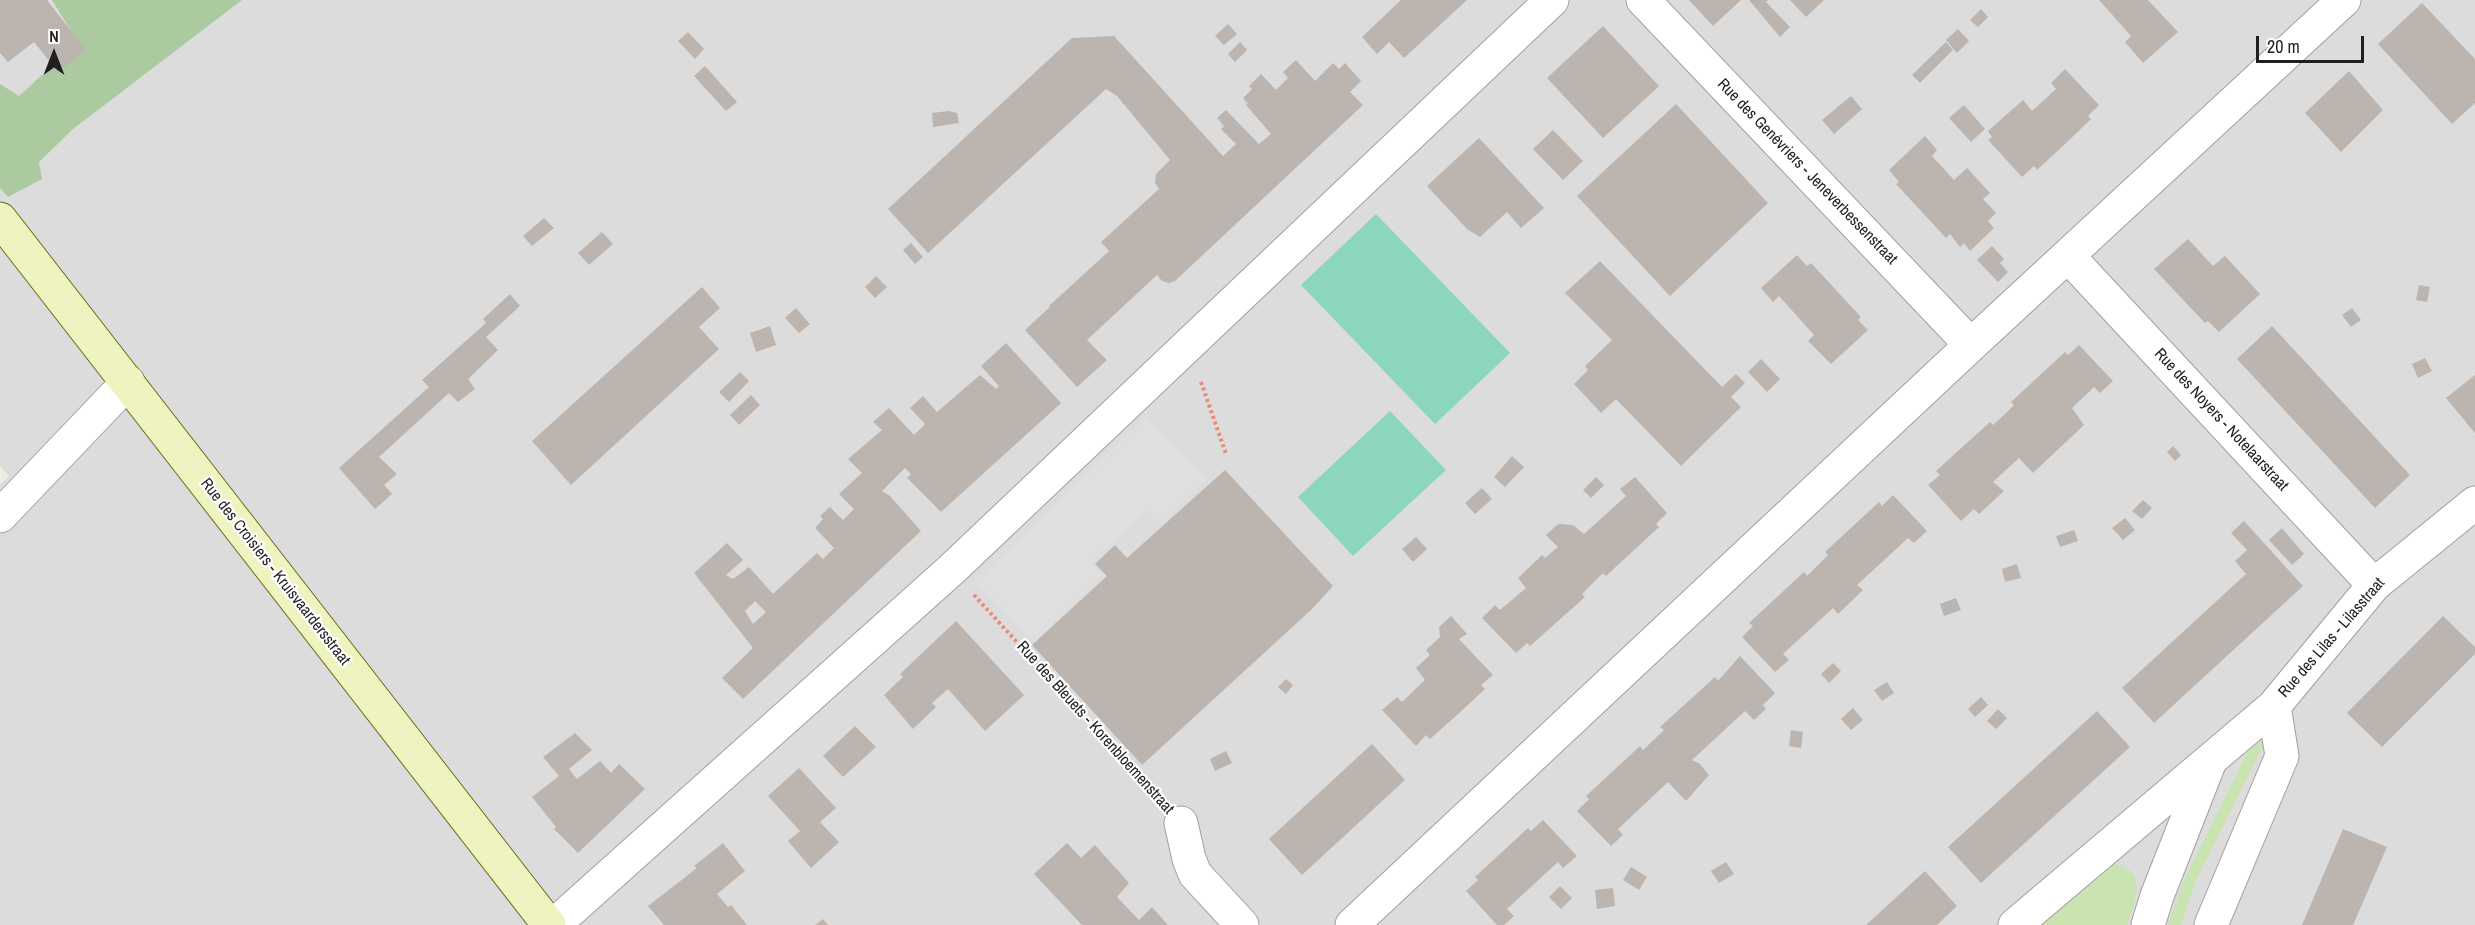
<!DOCTYPE html>
<meta charset="utf-8">
<style>
body{margin:0}
#map{position:relative;width:2475px;height:925px;overflow:hidden;background:#efece6;font-family:"Archivo Narrow",sans-serif}
canvas{display:block}
.north{position:absolute;left:24px;top:24px;width:60px;height:60px;-webkit-text-stroke:4px #fff;paint-order:stroke;rotate:0deg;font-size:16px;font-weight:700;line-height:24px;text-align:center;color:#1f1f1f}
.north::after{content:'';display:block;margin:auto;width:21px;height:27px;background:#1f1f1f;clip-path:polygon(50% 0,100% 100%,50% 72%,0 100%)}
.scale{position:absolute;left:2256px;top:36px;width:108px;height:27px;box-sizing:border-box;border:3px solid #1f1f1f;border-top:0;padding-left:8px;font-size:18px;line-height:21px;white-space:nowrap;color:#1f1f1f;-webkit-text-stroke:4px #fff;paint-order:stroke}
</style>
<div id="map">
<canvas width="2475" height="925"></canvas>
<div class="north">N</div>
<div class="scale">20 m</div>
</div>
<script>
const context = document.querySelector('canvas').getContext('2d');
context.lineJoin = 'round';
function fill(path, color) {
  context.fillStyle = color;
  context.fill(path, 'evenodd');
}
function strokePath(path, color, width, dash) {
  context.strokeStyle = color;
  context.lineWidth = width;
  context.lineCap = dash ? 'butt' : 'round';
  context.setLineDash(dash || []);
  context.stroke(path);
}
function drawText(font, color, halo, rows, align = 'center') {
  context.font = font + ' "Archivo Narrow",sans-serif';
  context.lineWidth = 4.5;
  context.setLineDash([]);
  context.textBaseline = 'middle';
  context.strokeStyle = halo;
  context.fillStyle = color;
  for (const [text, x, y, turn = 0] of rows) {
    context.save();
    context.translate(x, y);
    context.rotate((+turn || 0) * Math.PI / 180);
    context.textAlign = isNaN(turn) ? turn : align;
    if (halo) context.strokeText(text, 0, 0);
    context.fillText(text, 0, 0);
    context.restore();
  }
}
fill(new Path2D(`
 M 0,0 L 2475,0 L 2475,925 L 0,925 L 0,485 L 9,476 L 0,466 Z`), '#dddcdc');
fill(new Path2D(`
 M 2264,735 L 2264,744 L 2195,883 L 2181,925 L 2168,925 L 2183,882 L 2253,741 Z
 M 2113,864 C 2150,869 2135,901 2127,925 L 2039,925 L 2097,871 Z`), '#c9e3b1');
fill(new Path2D(`
 M 52,0 L 242,0 L 73,129 L 39,162 L 42,179 L 8,197 L 0,188 L 0,84 L 19,96 L 78,42 Z`), '#abca9f');
fill(new Path2D(`
 M 1376,214 L 1510,353 L 1435,424 L 1301,285 Z
 M 1390,411 L 1446,470 L 1353,556 L 1298,497 Z`), '#8cd6bb');
fill(new Path2D(`
 M 1146,416 L 1207,479 L 1162,524 L 1147,511 L 1092,563 L 1103,576 L 1034,643 L 975,582 Z`), '#dfdfdf');
fill(new Path2D(`
 M 0,0 L 47,0 L 86,50 L 58,72 L 34,42 L 8,62 L 0,53 Z
 M 1401,0 L 1467,0 L 1404,58 L 1389,42 L 1377,54 L 1362,37 Z
 M 1689,0 L 1741,0 L 1713,26 Z
 M 1749,0 L 1768,0 L 1766,2 L 1790,27 L 1780,37 Z
 M 1790,0 L 1824,0 L 1806,17 Z
 M 2099,0 L 2148,0 L 2178,32 L 2143,63 L 2125,42 L 2131,36 Z
 M 2422,3 L 2475,59 L 2475,103 L 2452,124 L 2378,44 Z
 M 1981,9 L 1988,17 L 1978,27 L 1970,20 Z
 M 1228,24 L 1237,34 L 1224,45 L 1215,36 Z
 M 1603,26 L 1659,86 L 1603,138 L 1547,78 Z
 M 1958,29 L 1969,41 L 1957,53 L 1946,40 Z
 M 688,32 L 704,49 L 695,59 L 678,41 Z
 M 1114,36 L 1223,156 L 1236,144 L 1221,129 L 1224,126 L 1217,118 L 1226,110 L 1259,144 L 1271,134 L 1246,105 L 1248,104 L 1243,98 L 1252,89 L 1249,86 L 1261,74 L 1276,90 L 1288,78 L 1283,72 L 1296,60 L 1315,81 L 1333,63 L 1339,69 L 1345,63 L 1361,81 L 1350,92 L 1363,105 L 1175,281 L 1169,283 L 1162,281 L 1157,275 L 1087,340 L 1107,360 L 1077,387 L 1025,330 L 1050,307 L 1049,306 L 1109,251 L 1101,242 L 1159,189 L 1155,183 L 1156,174 L 1170,160 L 1117,96 L 1106,89 L 928,253 L 888,209 L 1072,38 Z
 M 1240,42 L 1247,50 L 1235,62 L 1228,54 Z
 M 1946,42 L 1953,50 L 1920,83 L 1912,75 Z
 M 705,66 L 737,102 L 726,111 L 694,76 Z
 M 2065,69 L 2099,105 L 2088,116 L 2091,119 L 2064,145 L 2037,170 L 2034,166 L 2022,177 L 1988,140 L 1992,137 L 1988,131 L 2023,100 L 2032,111 L 2056,89 L 2051,83 Z
 M 2349,71 L 2383,110 L 2341,152 L 2305,113 Z
 M 1851,96 L 1862,109 L 1834,134 L 1822,120 Z
 M 1676,104 L 1768,203 L 1670,296 L 1577,196 Z
 M 1964,105 L 1985,129 L 1971,142 L 1949,118 Z
 M 948,111 L 957,113 L 959,123 L 933,127 L 932,113 Z
 M 1553,130 L 1583,161 L 1563,180 L 1533,149 Z
 M 1925,136 L 1937,150 L 1932,156 L 1954,180 L 1967,168 L 1990,193 L 1983,199 L 1996,213 L 1988,221 L 1994,228 L 1970,251 L 1964,243 L 1960,247 L 1950,234 L 1946,238 L 1896,184 L 1899,182 L 1889,170 Z
 M 1479,138 L 1544,208 L 1521,228 L 1507,212 L 1480,237 L 1467,229 L 1427,186 Z
 M 544,218 L 554,228 L 532,246 L 523,236 Z
 M 602,232 L 613,244 L 589,265 L 578,253 Z
 M 2188,239 L 2213,266 L 2225,256 L 2260,294 L 2219,332 L 2208,321 L 2205,323 L 2154,269 Z
 M 911,243 L 923,257 L 915,264 L 903,250 Z
 M 1992,246 L 2004,259 L 2000,263 L 2008,272 L 1998,282 L 1977,260 Z
 M 1797,255 L 1807,266 L 1811,263 L 1861,317 L 1858,320 L 1868,330 L 1831,364 L 1808,341 L 1814,335 L 1779,296 L 1773,302 L 1761,288 Z
 M 1600,261 L 1722,387 L 1736,374 L 1745,383 L 1731,397 L 1741,407 L 1681,466 L 1616,399 L 1601,413 L 1574,384 L 1588,370 L 1585,366 L 1612,340 L 1565,293 Z
 M 876,276 L 887,287 L 875,298 L 865,287 Z
 M 2419,285 L 2430,287 L 2427,302 L 2416,300 Z
 M 702,287 L 720,308 L 699,327 L 719,349 L 571,485 L 532,441 Z
 M 510,294 L 520,306 L 486,337 L 498,350 L 468,379 L 475,389 L 458,402 L 449,393 L 379,457 L 397,474 L 384,485 L 392,494 L 375,509 L 339,468 L 429,387 L 422,380 L 486,323 L 483,319 Z
 M 796,308 L 810,324 L 799,333 L 785,318 Z
 M 2352,308 L 2361,320 L 2351,327 L 2342,315 Z
 M 770,326 L 776,345 L 756,352 L 750,333 Z
 M 2272,326 L 2410,475 L 2375,508 L 2237,359 Z
 M 1006,343 L 1061,403 L 941,512 L 907,478 L 911,474 L 905,468 L 882,491 L 890,496 L 921,531 L 743,699 L 722,678 L 753,648 L 694,573 L 727,543 L 743,560 L 726,575 L 733,579 L 749,567 L 773,594 L 817,553 L 823,559 L 834,548 L 815,528 L 823,519 L 820,516 L 830,507 L 843,520 L 854,509 L 839,494 L 862,473 L 848,459 L 882,430 L 873,422 L 889,408 L 914,435 L 925,424 L 910,408 L 923,396 L 937,412 L 980,375 L 996,389 L 999,386 L 981,366 ZM 755,601 L 766,612 L 753,624 L 745,611 Z
 M 2079,345 L 2113,381 L 2100,393 L 2094,387 L 2072,408 L 2084,425 L 2033,473 L 2019,458 L 1993,482 L 2004,491 L 1979,514 L 1974,509 L 1961,521 L 1928,485 L 1940,475 L 1936,471 L 1990,422 L 1993,425 L 2004,415 L 2014,405 L 2011,402 L 2065,352 L 2068,355 Z
 M 2425,358 L 2432,371 L 2418,378 L 2412,364 Z
 M 1761,359 L 1780,379 L 1767,392 L 1748,372 Z
 M 740,372 L 749,381 L 729,402 L 719,392 Z
 M 2475,375 L 2475,433 L 2446,398 Z
 M 751,395 L 760,405 L 739,425 L 730,415 Z
 M 2173,446 L 2181,455 L 2175,461 L 2167,452 Z
 M 1512,456 L 1524,467 L 1505,487 L 1494,477 Z
 M 1225,470 L 1333,586 L 1312,609 L 1142,765 L 1032,645 L 1107,576 L 1095,564 L 1115,545 L 1127,558 Z
 M 1596,477 L 1604,485 L 1591,498 L 1583,490 Z
 M 1635,477 L 1667,513 L 1656,524 L 1659,527 L 1606,576 L 1603,573 L 1582,594 L 1585,597 L 1530,646 L 1527,643 L 1516,653 L 1482,618 L 1495,605 L 1500,610 L 1526,588 L 1518,578 L 1542,555 L 1545,558 L 1558,547 L 1546,535 L 1558,524 L 1573,525 L 1584,534 L 1626,496 L 1620,489 Z
 M 1482,488 L 1492,499 L 1475,514 L 1465,503 Z
 M 1893,495 L 1927,531 L 1914,543 L 1908,538 L 1857,585 L 1863,590 L 1838,614 L 1833,608 L 1809,630 L 1783,654 L 1789,660 L 1775,672 L 1742,637 L 1753,626 L 1749,623 L 1804,572 L 1807,576 L 1828,555 L 1825,552 L 1879,502 L 1882,506 Z
 M 2143,500 L 2152,508 L 2142,519 L 2132,511 Z
 M 2125,518 L 2135,530 L 2123,540 L 2112,528 Z
 M 2244,521 L 2303,586 L 2154,723 L 2122,688 L 2246,574 L 2235,561 L 2247,550 L 2231,533 Z
 M 2282,528 L 2304,554 L 2292,565 L 2269,540 Z
 M 2074,530 L 2078,541 L 2060,547 L 2056,536 Z
 M 1416,537 L 1427,549 L 1413,562 L 1402,549 Z
 M 2017,564 L 2021,578 L 2005,582 L 2002,569 Z
 M 1956,598 L 1961,610 L 1944,616 L 1940,604 Z
 M 1451,616 L 1467,634 L 1459,639 L 1493,675 L 1481,685 L 1485,689 L 1457,715 L 1430,739 L 1426,735 L 1416,746 L 1382,710 L 1397,697 L 1402,702 L 1425,680 L 1416,668 L 1430,655 L 1426,650 L 1440,637 L 1439,627 Z
 M 2443,616 L 2475,647 L 2475,654 L 2382,747 L 2347,713 Z
 M 956,621 L 1024,695 L 985,731 L 948,689 L 932,703 L 936,707 L 913,729 L 884,695 L 903,677 L 900,674 Z
 M 1740,656 L 1775,693 L 1763,705 L 1766,709 L 1754,720 L 1745,711 L 1692,760 L 1700,764 L 1709,775 L 1686,801 L 1668,782 L 1618,829 L 1623,835 L 1611,846 L 1577,811 L 1589,799 L 1586,796 L 1640,746 L 1643,750 L 1664,730 L 1660,727 L 1715,677 L 1718,681 Z
 M 1833,663 L 1841,671 L 1829,683 L 1821,674 Z
 M 1286,679 L 1293,685 L 1286,694 L 1278,687 Z
 M 1887,682 L 1894,693 L 1882,701 L 1874,690 Z
 M 1981,697 L 1988,705 L 1975,717 L 1968,709 Z
 M 1853,708 L 1863,720 L 1851,730 L 1841,719 Z
 M 1998,709 L 2007,718 L 1996,729 L 1987,721 Z
 M 2097,711 L 2130,747 L 1981,883 L 1948,847 Z
 M 855,726 L 876,747 L 843,777 L 823,756 Z
 M 1791,730 L 1803,732 L 1801,748 L 1789,746 Z
 M 575,733 L 592,750 L 569,769 L 577,779 L 600,761 L 611,773 L 619,764 L 645,789 L 578,853 L 554,829 L 556,827 L 532,797 L 559,776 L 543,757 Z
 M 1372,744 L 1405,780 L 1302,875 L 1269,839 Z
 M 1226,751 L 1232,763 L 1215,771 L 1210,759 Z
 M 799,768 L 836,808 L 820,822 L 839,842 L 811,868 L 788,841 L 800,831 L 768,796 Z
 M 1543,820 L 1577,856 L 1563,868 L 1558,862 L 1507,909 L 1514,916 L 1504,925 L 1497,925 L 1466,891 L 1478,880 L 1475,877 L 1528,828 L 1531,831 Z
 M 2343,829 L 2387,847 L 2353,925 L 2302,925 Z
 M 723,843 L 745,871 L 717,894 L 728,907 L 731,905 L 747,925 L 664,925 L 648,906 L 697,868 L 694,866 Z
 M 1067,843 L 1081,858 L 1095,845 L 1129,883 L 1117,897 L 1139,920 L 1152,907 L 1168,925 L 1082,925 L 1034,874 Z
 M 1726,862 L 1734,874 L 1719,883 L 1711,871 Z
 M 1631,867 L 1647,877 L 1639,890 L 1623,880 Z
 M 1925,871 L 1957,906 L 1937,925 L 1866,925 Z
 M 1560,886 L 1572,898 L 1561,909 L 1549,897 Z
 M 1613,888 L 1615,906 L 1597,909 L 1595,890 Z
 M 823,919 L 828,925 L 815,925 Z`), '#bcb5af');
const street = new Path2D(`
 M 1643,0 L 1971,345
 M 2068,256 L 2374,585
 M 0,516 L 128,382
 M 1181,823 L 1189,859 L 1195,874 L 1242,925
 M 554,925 L 951,570 L 1552,0
 M 1352,925 L 1971,345 L 2344,0
 M 2015,925 L 2274,706 L 2374,585 L 2475,503
 M 2148,925 L 2157,896 L 2210,761
 M 2211,925 L 2282,756 L 2274,706`);
const secondary = new Path2D(`
 M 0,219 L 549,925`);
strokePath(street, '#a0a0a0', 35);
strokePath(secondary, '#5f6c10', 35);
strokePath(new Path2D(`
 M 1201,382 L 1226,454
 M 974,595 L 1159,798`), '#ec897a', 4, [3, 3]);
strokePath(street, '#fff', 33);
strokePath(secondary, '#eff3c0', 33);
drawText('16px', '#1f1f1f', '#fff', [
 ["Rue des Genévriers - Jeneverbessenstraat",1807,172,46],
 ["Rue des Noyers - Notelaarstraat",2221,420,47],
 ["Rue des Croisiers - Kruisvaardersstraat",275,572,52],
 ["Rue des Lilas - Lilasstraat",2332,638,-49],
 ["Rue des Bleuets - Korenbloemenstraat",1095,728,48]
]);
</script>
